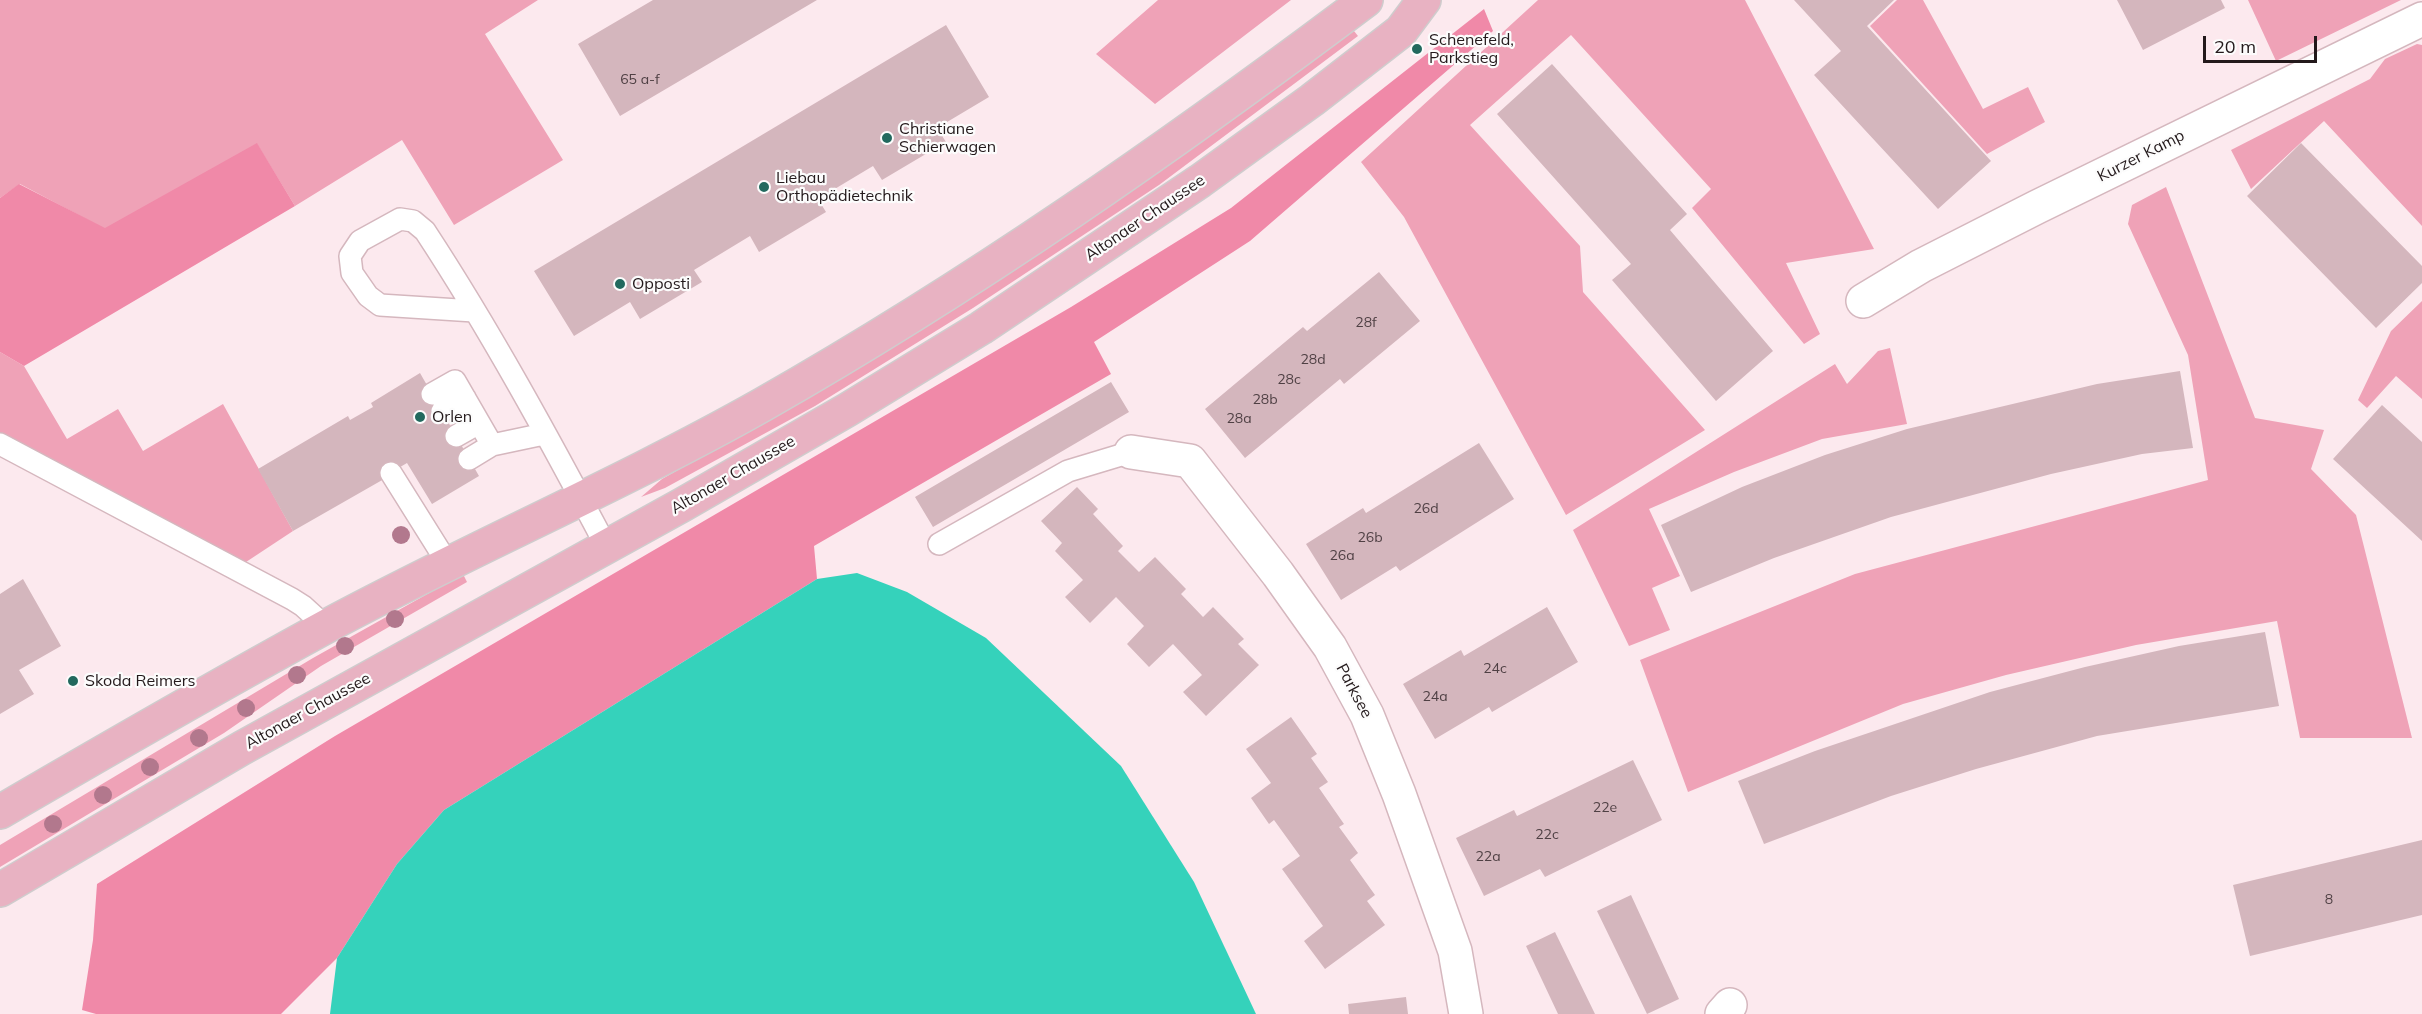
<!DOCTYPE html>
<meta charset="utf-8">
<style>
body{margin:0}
#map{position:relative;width:2422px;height:1014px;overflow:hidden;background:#fce9ee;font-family:Mulish,sans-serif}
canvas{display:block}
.scale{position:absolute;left:2203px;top:36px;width:114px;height:27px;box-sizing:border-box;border:3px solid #23191b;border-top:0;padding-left:8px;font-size:18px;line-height:21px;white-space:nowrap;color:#23191b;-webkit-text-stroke:4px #fcfcfc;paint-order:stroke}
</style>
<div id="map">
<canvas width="2422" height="1014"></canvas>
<div class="scale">20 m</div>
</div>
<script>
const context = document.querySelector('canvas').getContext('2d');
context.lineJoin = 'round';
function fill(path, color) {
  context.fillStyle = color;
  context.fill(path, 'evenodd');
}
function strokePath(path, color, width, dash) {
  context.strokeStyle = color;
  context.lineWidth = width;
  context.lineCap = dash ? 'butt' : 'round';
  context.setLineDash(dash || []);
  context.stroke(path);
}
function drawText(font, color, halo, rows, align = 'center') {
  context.font = font + ' Mulish,sans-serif';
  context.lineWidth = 4.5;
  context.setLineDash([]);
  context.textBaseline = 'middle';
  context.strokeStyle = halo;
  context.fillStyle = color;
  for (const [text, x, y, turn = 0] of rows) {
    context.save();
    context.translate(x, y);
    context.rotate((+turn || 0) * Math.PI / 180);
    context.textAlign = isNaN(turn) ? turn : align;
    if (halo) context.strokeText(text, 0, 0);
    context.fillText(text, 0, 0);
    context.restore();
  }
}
fill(new Path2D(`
 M 0,0 L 538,0 L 485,34 L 563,160 L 454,225 L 402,140 L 295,206 L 257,144 L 105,229 L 20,184 L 0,198 Z
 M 1158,0 L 1291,0 L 1155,104 L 1096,54 Z
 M 1538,0 L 1745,0 L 1874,249 L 1786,263 L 1820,334 L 1804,344 L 1692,208 L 1711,189 L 1571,35 L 1470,125 L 1580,246 L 1583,292 L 1705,430 L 1566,515 L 1404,217 L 1361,162 Z
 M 1897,0 L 1923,0 L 1983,109 L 2028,87 L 2045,122 L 1987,154 L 1870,26 Z
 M 2248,0 L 2401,0 L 2276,61 Z
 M 1350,26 L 1358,36 L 1159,185 L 973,308 L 815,406 L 665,488 L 641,497 L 662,479 C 829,385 994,287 1152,177 C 1220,130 1285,77 1350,26 Z
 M 2417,44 L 2422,45 L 2422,226 L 2324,121 L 2251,189 L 2231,150 L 2370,79 L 2385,59 Z
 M 2166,187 L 2255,418 L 2324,430 L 2311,469 L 2356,515 L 2412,738 L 2300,738 L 2277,621 L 2136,645 L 2006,675 L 1903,704 L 1688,792 L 1640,660 L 1855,574 L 2208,480 L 2188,355 L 2128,224 L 2132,205 Z
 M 2422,301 L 2422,399 L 2396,376 L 2367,408 L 2358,400 L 2391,331 Z
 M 1890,348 L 1907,424 L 1822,439 L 1734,472 L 1649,509 L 1680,576 L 1652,588 L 1670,630 L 1629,646 L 1573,530 L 1835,364 L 1847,384 L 1878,351 Z
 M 0,352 L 24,366 L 67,439 L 118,409 L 143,451 L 223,404 L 293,531 L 243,564 L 0,435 Z
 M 463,574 L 467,582 L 321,666 L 224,733 L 0,867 L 0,845 L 313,658 Z`), '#efa2b7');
fill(new Path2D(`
 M 1484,9 L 1493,31 L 1250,241 L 1094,342 L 1111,374 L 814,546 L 817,579 L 444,810 L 397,864 L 337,958 L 281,1014 L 96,1014 L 82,1010 L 93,940 L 97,884 L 335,736 L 1071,307 L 1231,208 Z
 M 257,143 L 295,206 L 24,366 L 0,352 L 0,198 L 19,184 L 105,228 Z`), '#f089a8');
fill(new Path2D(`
 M 857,573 L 907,592 L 986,638 L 1121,766 L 1194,882 L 1256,1014 L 330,1014 L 337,958 L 397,864 L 444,810 L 817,579 Z`), '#35d2bb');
fill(new Path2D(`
 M 653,0 L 817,0 L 620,116 L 578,44 Z
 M 1794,0 L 1894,0 L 1867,26 L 1991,161 L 1938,209 L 1814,75 L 1841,51 Z
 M 2117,0 L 2221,0 L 2225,8 L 2143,50 Z
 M 946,25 L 989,97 L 937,128 L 946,142 L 882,180 L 873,166 L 818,199 L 826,212 L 759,252 L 750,236 L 694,270 L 702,282 L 640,319 L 630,302 L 574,336 L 534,271 Z
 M 1552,64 L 1687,214 L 1670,230 L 1773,351 L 1716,401 L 1612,280 L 1631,264 L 1497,114 Z
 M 2301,143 L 2422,266 L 2422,283 L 2376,328 L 2247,196 Z
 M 1379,272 L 1420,321 L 1344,384 L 1340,379 L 1245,458 L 1205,409 L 1303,327 L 1307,331 Z
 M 2180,371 L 2193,448 L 2142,454 L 2051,474 L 1891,517 L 1774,558 L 1691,592 L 1661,525 L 1742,487 L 1825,455 L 1907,429 L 2097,384 Z
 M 420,373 L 479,476 L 432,504 L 407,463 L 383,477 L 384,479 L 293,531 L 258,469 L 348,416 L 350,420 L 373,407 L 371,403 Z
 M 1111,382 L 1129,412 L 933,527 L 915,497 Z
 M 2382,405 L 2422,442 L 2422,541 L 2333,459 Z
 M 1479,443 L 1514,499 L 1400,571 L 1396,566 L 1341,600 L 1306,544 L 1363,508 L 1366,513 Z
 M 1077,487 L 1098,509 L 1093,514 L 1123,546 L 1118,551 L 1139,572 L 1155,557 L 1186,589 L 1181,594 L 1203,617 L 1213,607 L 1244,639 L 1238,644 L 1259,665 L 1206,716 L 1183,692 L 1202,675 L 1173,644 L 1149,667 L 1127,644 L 1144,626 L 1116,597 L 1090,623 L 1065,597 L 1083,580 L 1055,551 L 1062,543 L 1041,521 Z
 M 23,579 L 61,646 L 19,670 L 34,694 L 0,714 L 0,594 Z
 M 1547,607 L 1578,662 L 1492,712 L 1489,707 L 1435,739 L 1403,684 L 1461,650 L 1464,656 Z
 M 2265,632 L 2279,706 L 2097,736 L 1976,769 L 1891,796 L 1764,844 L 1738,781 L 1815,751 L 1990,692 L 2085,667 L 2179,646 Z
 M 1291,717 L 1317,754 L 1311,758 L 1328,782 L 1319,788 L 1344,824 L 1339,827 L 1358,853 L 1350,860 L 1375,895 L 1367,901 L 1385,925 L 1325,969 L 1304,941 L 1323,926 L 1282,869 L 1300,856 L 1274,820 L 1269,824 L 1251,798 L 1271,783 L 1246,749 Z
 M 1633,760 L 1662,820 L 1545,877 L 1540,869 L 1484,896 L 1456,838 L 1514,810 L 1517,816 Z
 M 2422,840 L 2422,915 L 2250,956 L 2233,885 Z
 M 1631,895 L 1679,999 L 1647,1014 L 1597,911 Z
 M 1555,932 L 1595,1014 L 1558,1014 L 1526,946 Z
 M 1406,997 L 1408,1014 L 1349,1014 L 1348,1004 Z`), '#d4b6bd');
const lane = new Path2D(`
 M 474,311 L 380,305 L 368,296 L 352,273 L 350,256 L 360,241 L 400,219 L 413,221 L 425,231 C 490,330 550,440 606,546
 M 432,394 L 455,381 L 492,445
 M 442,411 L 465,398
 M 456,436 L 479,423
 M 0,444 L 292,599 L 303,606 L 326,627
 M 469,459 L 492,445 L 544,434
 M 391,473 L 448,564
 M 939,544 L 1068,471 L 1131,452`);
const street = new Path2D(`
 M 1863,301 L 1921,266 L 2037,207 L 2422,19
 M 1131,452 L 1190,461 L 1278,574 L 1330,647 L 1367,715 L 1399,794 L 1455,951 L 1466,1014
 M 1722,1014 L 1730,1005`);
const primary = new Path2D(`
 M 0,812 C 108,749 217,686 327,626 C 470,549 620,485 762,405 C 973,285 1172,146 1366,0
 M 0,890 L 242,748 L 682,505 L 847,410 L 981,328 L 1200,181 L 1312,100 L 1401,31 L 1424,0`);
strokePath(lane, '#d5b7be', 24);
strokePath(street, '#d5b7be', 36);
strokePath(primary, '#cfcccd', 36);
strokePath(lane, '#fff', 21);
strokePath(street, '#fff', 33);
strokePath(primary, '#e8b2c2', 33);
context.fillStyle = '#b2788d';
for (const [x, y] of [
 [401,535],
 [395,619],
 [345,646],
 [297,675],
 [246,708],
 [199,738],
 [150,767],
 [103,795],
 [53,824]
]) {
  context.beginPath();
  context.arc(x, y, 9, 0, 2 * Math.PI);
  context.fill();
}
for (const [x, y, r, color] of [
 [1417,49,6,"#22695e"],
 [887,138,6,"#22695e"],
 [764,187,6,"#22695e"],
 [620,284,6,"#22695e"],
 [420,417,6,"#22695e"],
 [73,681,6,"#22695e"]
]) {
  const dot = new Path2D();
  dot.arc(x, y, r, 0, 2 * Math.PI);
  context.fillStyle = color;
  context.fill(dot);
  strokePath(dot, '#fcfcfc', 2);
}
drawText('14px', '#4f4044', null, [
 ["65 a-f",640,80],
 ["28f",1366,323],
 ["28d",1313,360],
 ["28c",1289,380],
 ["28b",1265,400],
 ["28a",1239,419],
 ["26d",1426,509],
 ["26b",1370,538],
 ["26a",1342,556],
 ["24c",1495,669],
 ["24a",1435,697],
 ["22e",1605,808],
 ["22c",1547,835],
 ["22a",1488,857],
 ["8",2329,900]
]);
drawText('16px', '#23191b', '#fcfcfc', [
 ["Schenefeld,",1429,40],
 ["Parkstieg",1429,58],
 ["Christiane",899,129],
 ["Schierwagen",899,147],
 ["Liebau",776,178],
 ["Orthopädietechnik",776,196],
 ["Opposti",632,284],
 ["Orlen",432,417],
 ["Skoda Reimers",85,681]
], 'left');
drawText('16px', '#23191b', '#fcfcfc', [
 ["Kurzer Kamp",2141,156,-27],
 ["Altonaer Chaussee",1145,218,-34],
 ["Altonaer Chaussee",733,475,-30],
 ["Parksee",1354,691,62],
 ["Altonaer Chaussee",308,711,-29]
]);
</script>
